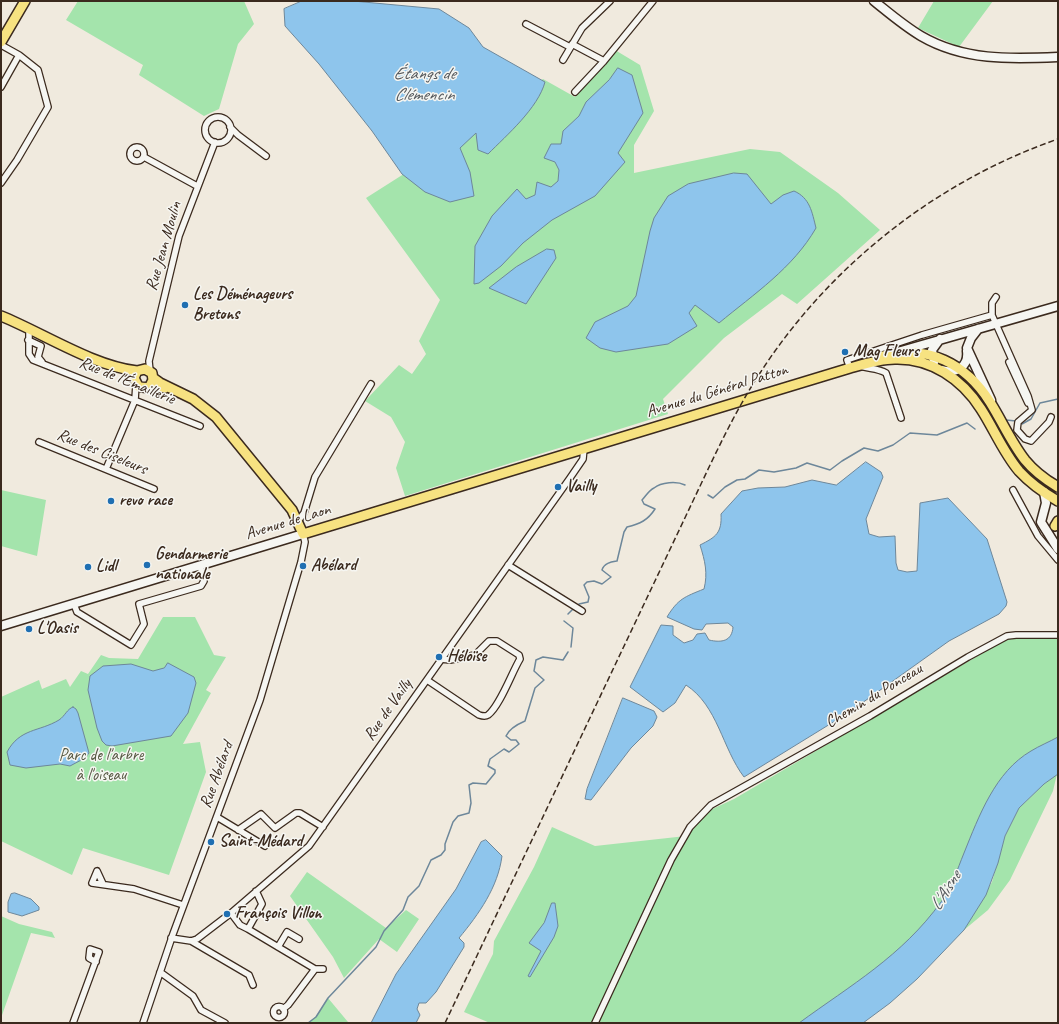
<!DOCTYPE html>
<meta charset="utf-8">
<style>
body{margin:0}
#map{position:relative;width:1059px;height:1024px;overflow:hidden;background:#f0eade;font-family:Caveat,sans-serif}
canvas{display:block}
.frame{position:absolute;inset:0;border:2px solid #3b2a1e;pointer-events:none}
</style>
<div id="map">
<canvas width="1059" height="1024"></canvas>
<div class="frame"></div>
</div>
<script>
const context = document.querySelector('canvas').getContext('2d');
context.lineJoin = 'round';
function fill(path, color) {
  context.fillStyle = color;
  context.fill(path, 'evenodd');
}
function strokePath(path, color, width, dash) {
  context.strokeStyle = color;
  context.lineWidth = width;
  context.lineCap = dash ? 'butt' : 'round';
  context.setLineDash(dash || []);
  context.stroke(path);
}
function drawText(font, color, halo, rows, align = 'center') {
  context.font = font + ' Caveat,sans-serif';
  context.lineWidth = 3;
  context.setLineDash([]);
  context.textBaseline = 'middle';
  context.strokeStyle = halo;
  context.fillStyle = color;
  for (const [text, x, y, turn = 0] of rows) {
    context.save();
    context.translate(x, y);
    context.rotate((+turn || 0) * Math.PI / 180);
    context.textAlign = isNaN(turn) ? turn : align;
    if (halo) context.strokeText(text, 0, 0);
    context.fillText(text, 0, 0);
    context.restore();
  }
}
fill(new Path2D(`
 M 78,1 L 244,1 L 254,24 L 238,44 L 219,109 L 204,116 L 139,75 L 143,65 L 66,20 Z
 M 934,1 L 993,1 L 959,47 L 918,28 Z
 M 615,50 L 640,65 L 654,111 L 634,145 L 634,173 L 750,149 L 780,152 L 838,193 L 880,230 L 797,304 L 782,294 L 724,338 L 663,399 L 668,414 L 405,496 L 396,468 L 405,442 L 391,417 L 365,401 L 399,365 L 412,374 L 426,354 L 419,341 L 440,300 L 366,198 L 451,144 L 543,79 L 575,97 Z
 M 1,490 L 46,500 L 37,556 L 1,546 Z
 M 163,617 L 195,617 L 214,655 L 226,657 L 206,690 L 211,693 L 183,744 L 200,742 L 206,772 L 169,875 L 83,848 L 72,875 L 1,841 L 1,697 L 39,680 L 42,689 L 66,679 L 70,687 L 81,671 L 88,674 L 101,655 L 109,658 L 138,659 Z
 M 1058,636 L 1058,752 L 1021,777 L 944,933 L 812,1023 L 490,1023 L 464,1012 L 493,954 L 494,941 L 534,867 L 552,827 L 595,846 L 686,836 L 708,811 L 734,799 L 1010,637 Z
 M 1057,774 L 1053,791 L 1010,880 L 988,910 L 964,930 L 992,882 L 1005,836 L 1019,808 L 1044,784 Z
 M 307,872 L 386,928 L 406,910 L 419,919 L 397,952 L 379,939 L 344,978 L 333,957 L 290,896 Z
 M 1,916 L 19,924 L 52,932 L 55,938 L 31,933 L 1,1018 Z
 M 328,998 L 348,1022 L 348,1023 L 308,1023 L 316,1016 Z`), '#a4e4ac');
const water = new Path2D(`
 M 302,1 L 353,1 L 439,9 L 469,28 L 483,47 L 545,82 C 538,108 507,135 488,154 L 478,150 L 476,133 L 460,148 L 470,172 L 474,196 L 450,202 L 425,192 L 402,174 L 372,131 L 319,64 L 285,26 L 284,9 Z
 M 618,68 L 632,75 L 643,113 L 618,153 L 625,162 L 595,196 L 552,220 L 523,243 L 501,266 L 479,283 L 474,284 L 475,246 L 492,216 L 517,189 L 526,199 L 535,195 L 537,182 L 551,187 L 558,181 L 559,170 L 555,162 L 544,158 L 551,144 L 561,144 L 563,131 L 579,116 L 586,102 L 609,80 Z
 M 734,173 L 747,174 L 771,204 L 783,195 L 794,191 C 810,198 812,212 816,228 C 793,268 754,294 719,323 L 695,305 L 689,313 L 697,326 L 668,344 L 616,352 L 600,348 L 586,338 L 595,322 L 628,306 L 636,296 L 650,231 L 654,218 L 668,196 L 688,184 Z
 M 547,249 L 554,250 L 556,258 L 526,304 L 489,288 L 516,267 Z
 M 866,462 L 881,472 L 883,477 L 866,519 L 869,534 L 879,537 L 895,536 L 896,563 L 898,570 L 907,572 L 917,571 L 920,503 L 948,498 L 987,539 L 1007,602 L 1006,606 L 999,614 L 949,641 L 848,713 L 744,777 C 722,748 718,706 686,685 L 675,703 L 663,712 L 630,687 L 661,625 L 673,626 L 673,635 L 684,643 L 693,640 L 697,634 L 705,633 L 709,640 C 722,643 732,641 733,627 L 728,623 L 706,624 L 702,630 L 694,629 L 667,617 C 678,599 684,597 704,589 C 708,573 705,561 700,545 C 716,537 722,533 721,514 L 742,491 L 758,488 L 785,487 L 812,480 L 836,485 Z
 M 168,663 L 194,677 L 196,683 L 188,713 L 171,736 L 112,746 L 106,745 L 102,741 L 97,728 L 88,690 L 90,676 L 103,666 L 131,664 L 153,671 L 164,668 Z
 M 623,698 L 654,711 L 657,717 L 653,726 L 631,748 L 591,800 L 585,799 L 587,789 Z
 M 73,707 L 76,709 L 78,713 L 89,753 L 85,758 L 70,766 L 60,764 L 26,768 L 10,765 L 7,752 C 20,728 39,732 59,720 C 65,716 67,709 73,707 Z
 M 1058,737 L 1058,774 L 1044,784 L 1019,808 L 1005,836 L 998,863 L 986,895 L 964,930 L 917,979 L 890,1003 L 863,1023 L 799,1023 C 851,985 902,956 941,902 C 952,887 957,870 964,853 C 979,816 995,772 1031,751 C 1039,746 1049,742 1058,737 Z
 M 486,840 L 502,856 C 498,887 479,914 459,938 L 464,943 L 464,947 L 436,992 L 426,1003 L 419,1003 L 417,1009 L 420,1015 L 416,1023 L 371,1023 L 396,974 L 456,889 L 481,842 Z
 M 15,893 L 31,899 L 39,907 L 39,910 L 22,916 L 8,912 L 8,902 L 11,894 Z
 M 552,903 L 555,903 L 558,926 L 554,937 L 530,977 L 528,976 L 541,951 L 529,943 L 544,923 Z`);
fill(water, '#8ec5ec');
strokePath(water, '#6d879a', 1);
strokePath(new Path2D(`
 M 1006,420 L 1016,421
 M 1022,424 L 1031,419 L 1040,403 L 1058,399
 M 708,495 L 713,498 L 725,487 L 737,480 L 745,479 L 759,470 L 774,472 L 796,468 L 807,463 L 830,470 L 842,461 L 864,448 L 878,451 L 893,445 L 910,433 L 937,435 L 967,423 L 975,429
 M 579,604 L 588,602 L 589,597 L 584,585 L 587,582 L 594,581 L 602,584 L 611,577 L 602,570 C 604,563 611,562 617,561 L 624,532 L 627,527 C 640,524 648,520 655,509 L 644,504 L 642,500 C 646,496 649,490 654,488 C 661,482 677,481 685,485
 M 568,614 L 574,608
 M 564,621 L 573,628 L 571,647
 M 308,1023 L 316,1017 L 328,998 L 376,947 L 384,931 L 403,910 L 408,897 L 419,886 L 431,860 L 441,855 L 445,850 L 445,844 L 453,822 L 458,816 L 469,813 L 471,803 L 469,785 L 473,783 L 486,784 L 495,773 L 495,770 L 488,766 L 490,759 L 504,749 L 509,752 L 519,744 L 516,740 L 511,740 L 506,736 C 509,729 518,724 525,721 L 535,688 L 544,680 L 534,671 L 536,660 L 543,657 L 563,660 L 568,652`), '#6d879a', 1.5);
const street = new Path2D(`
 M 526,24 L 570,47
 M 572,44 L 604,61
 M 1,45 L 19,55 L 38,70 L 48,107 L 17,160 L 1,183
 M 563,60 L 582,28 L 610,1
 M 1,87 L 19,55
 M 575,92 L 604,61 L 653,1
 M205 130a13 13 0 1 1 26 0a13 13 0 1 1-26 0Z
 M 230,127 L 238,135 L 266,156
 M130 154a7 7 0 1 1 14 0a7 7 0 1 1-14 0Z
 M 144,157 L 197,186
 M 992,315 L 992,303 L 996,297
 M 29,333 L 29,354 L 33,360 L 200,426
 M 28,340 L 41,346 L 38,357 L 42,362
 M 1009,362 L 1028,403
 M 860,366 C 869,369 877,368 886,373 L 901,418
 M 850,368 L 847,360 L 922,335 L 992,315 L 1028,396 L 1032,410 L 1018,422 L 1017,430 L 1025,439 L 1031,441 L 1049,422 L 1051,417
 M 150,371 L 149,361 L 179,236 L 215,142
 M 39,442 L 154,489
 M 106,469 L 135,400 L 136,384
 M 1013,490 L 1038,536 L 1058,560
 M 298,521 L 304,513 L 315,477 L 371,384
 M 508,565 L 582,611
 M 74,604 L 77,612 L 131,645 L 144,624 L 139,604 L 201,586 L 204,581 L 200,565
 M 427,680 L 479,715 C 482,716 485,717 488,715 C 500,706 512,672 520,659 L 519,655 L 497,641 L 489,641 L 475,655 L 450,660 L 441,659
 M 217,817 L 265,846
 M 238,830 L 261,814 L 275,828 L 296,813 L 300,813 L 323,827
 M 103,884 L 97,871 L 92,883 L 134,889 L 183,905
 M 231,913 L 240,925 L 248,929 L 262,904 L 256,891
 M 248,929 L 315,969 L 288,1005 L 283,1009
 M 171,938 L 191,941 L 197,939 L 231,913 L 309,846 L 570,478 L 583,459 L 584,448
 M 191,941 L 249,975 L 253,985
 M 278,947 L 287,932 L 299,939
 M 315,969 L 323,969
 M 160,972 L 193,996 L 201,1010 L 225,1023
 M273.5 1012a5.5 5.5 0 1 1 11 0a5.5 5.5 0 1 1-11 0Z
 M 73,1023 L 99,952 L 90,949 L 89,958 L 96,962
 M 143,1023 L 173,934 L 260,700 L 301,562 L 305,542 L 303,534
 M 595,1023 L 671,860 L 690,827 L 711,805 L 870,716 L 968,657 L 1007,636 L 1016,635 L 1058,635`);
const secondary = new Path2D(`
 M 874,1 C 889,13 904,26 921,36 C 964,61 1010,59 1058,57
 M 978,329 L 971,338 L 967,348 L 991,400
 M 901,351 L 1058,306
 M 934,362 L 932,350 L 940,339
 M 942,370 C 956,374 969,367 967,351
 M 1044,492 L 1046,503 L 1041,522 L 1058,549
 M 1,626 L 303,534`);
const primary = new Path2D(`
 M 1,42 L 25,1
 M 1,316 C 43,333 93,366 137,371
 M 883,356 C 928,344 966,364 990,402 C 1002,421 1011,442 1025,460 C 1034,471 1046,480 1058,487
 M 153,378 L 160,383 L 193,399 L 216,417 L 292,510 L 303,534 L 850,368 C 864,364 880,359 895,359 C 931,358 962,379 981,409 C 994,429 1003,452 1019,471 C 1030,483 1044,493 1058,501
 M 150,386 L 153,380 L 152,373 L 145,369 L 137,371 L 134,378 L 138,386 C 146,390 155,385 165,388
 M 1055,526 L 1058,521`);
strokePath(street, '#3b2a1e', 8);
strokePath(secondary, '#3b2a1e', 11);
strokePath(primary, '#3b2a1e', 12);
strokePath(street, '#f6f6f2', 5.5);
strokePath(secondary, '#f6f6f2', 8);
strokePath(primary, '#f7e281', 9);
strokePath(new Path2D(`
 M 445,1023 L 711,463 C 726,432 741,402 760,373 C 830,265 937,181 1058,139`), '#3b2a1e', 1.5, [6, 3]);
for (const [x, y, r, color] of [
 [185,305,4,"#1f6fb2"],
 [845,352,4,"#1f6fb2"],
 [558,487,4,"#1f6fb2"],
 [111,501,4,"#1f6fb2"],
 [147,565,4,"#1f6fb2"],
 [303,566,4,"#1f6fb2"],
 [88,567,4,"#1f6fb2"],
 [29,629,4,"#1f6fb2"],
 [439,657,4,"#1f6fb2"],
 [211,842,4,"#1f6fb2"],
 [227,914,4,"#1f6fb2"]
]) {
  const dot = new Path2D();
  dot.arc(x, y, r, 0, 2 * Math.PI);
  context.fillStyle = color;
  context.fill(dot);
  strokePath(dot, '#f6f6f2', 1.5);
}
drawText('17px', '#3b2a1e', '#f6f6f2', [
 ["Rue Jean Moulin",164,246,-74],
 ["Rue de l'Émaillerie",127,381,22],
 ["Avenue du Général Patton",717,391,-17],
 ["Rue des Ciseleurs",102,452,22],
 ["Avenue de Laon",288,522,-17],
 ["Chemin du Ponceau",874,696,-31],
 ["Rue de Vailly",388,710,-55],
 ["Rue Abélard",217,775,-70]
]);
drawText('bold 17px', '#3b2a1e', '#f6f6f2', [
 ["Les Déménageurs",193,295],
 ["Bretons",193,315],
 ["Mag Fleurs",853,352],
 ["Vailly",566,487],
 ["revo race",119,501],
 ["Gendarmerie",155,555],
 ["nationale",155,575],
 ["Abélard",311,566],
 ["Lidl",96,567],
 ["L'Oasis",37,629],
 ["Héloïse",447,657],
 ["Saint-Médard",219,842],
 ["François Villon",235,914]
], 'left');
drawText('17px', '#555842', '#f6f6f2', [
 ["Parc de l'arbre",101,756],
 ["à l'oiseau",101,776]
]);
drawText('italic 18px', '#54585c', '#f6f6f2', [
 ["Étangs de",424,74],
 ["Clémencin",424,95],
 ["L'Aisne",946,891,-58]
]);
</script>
